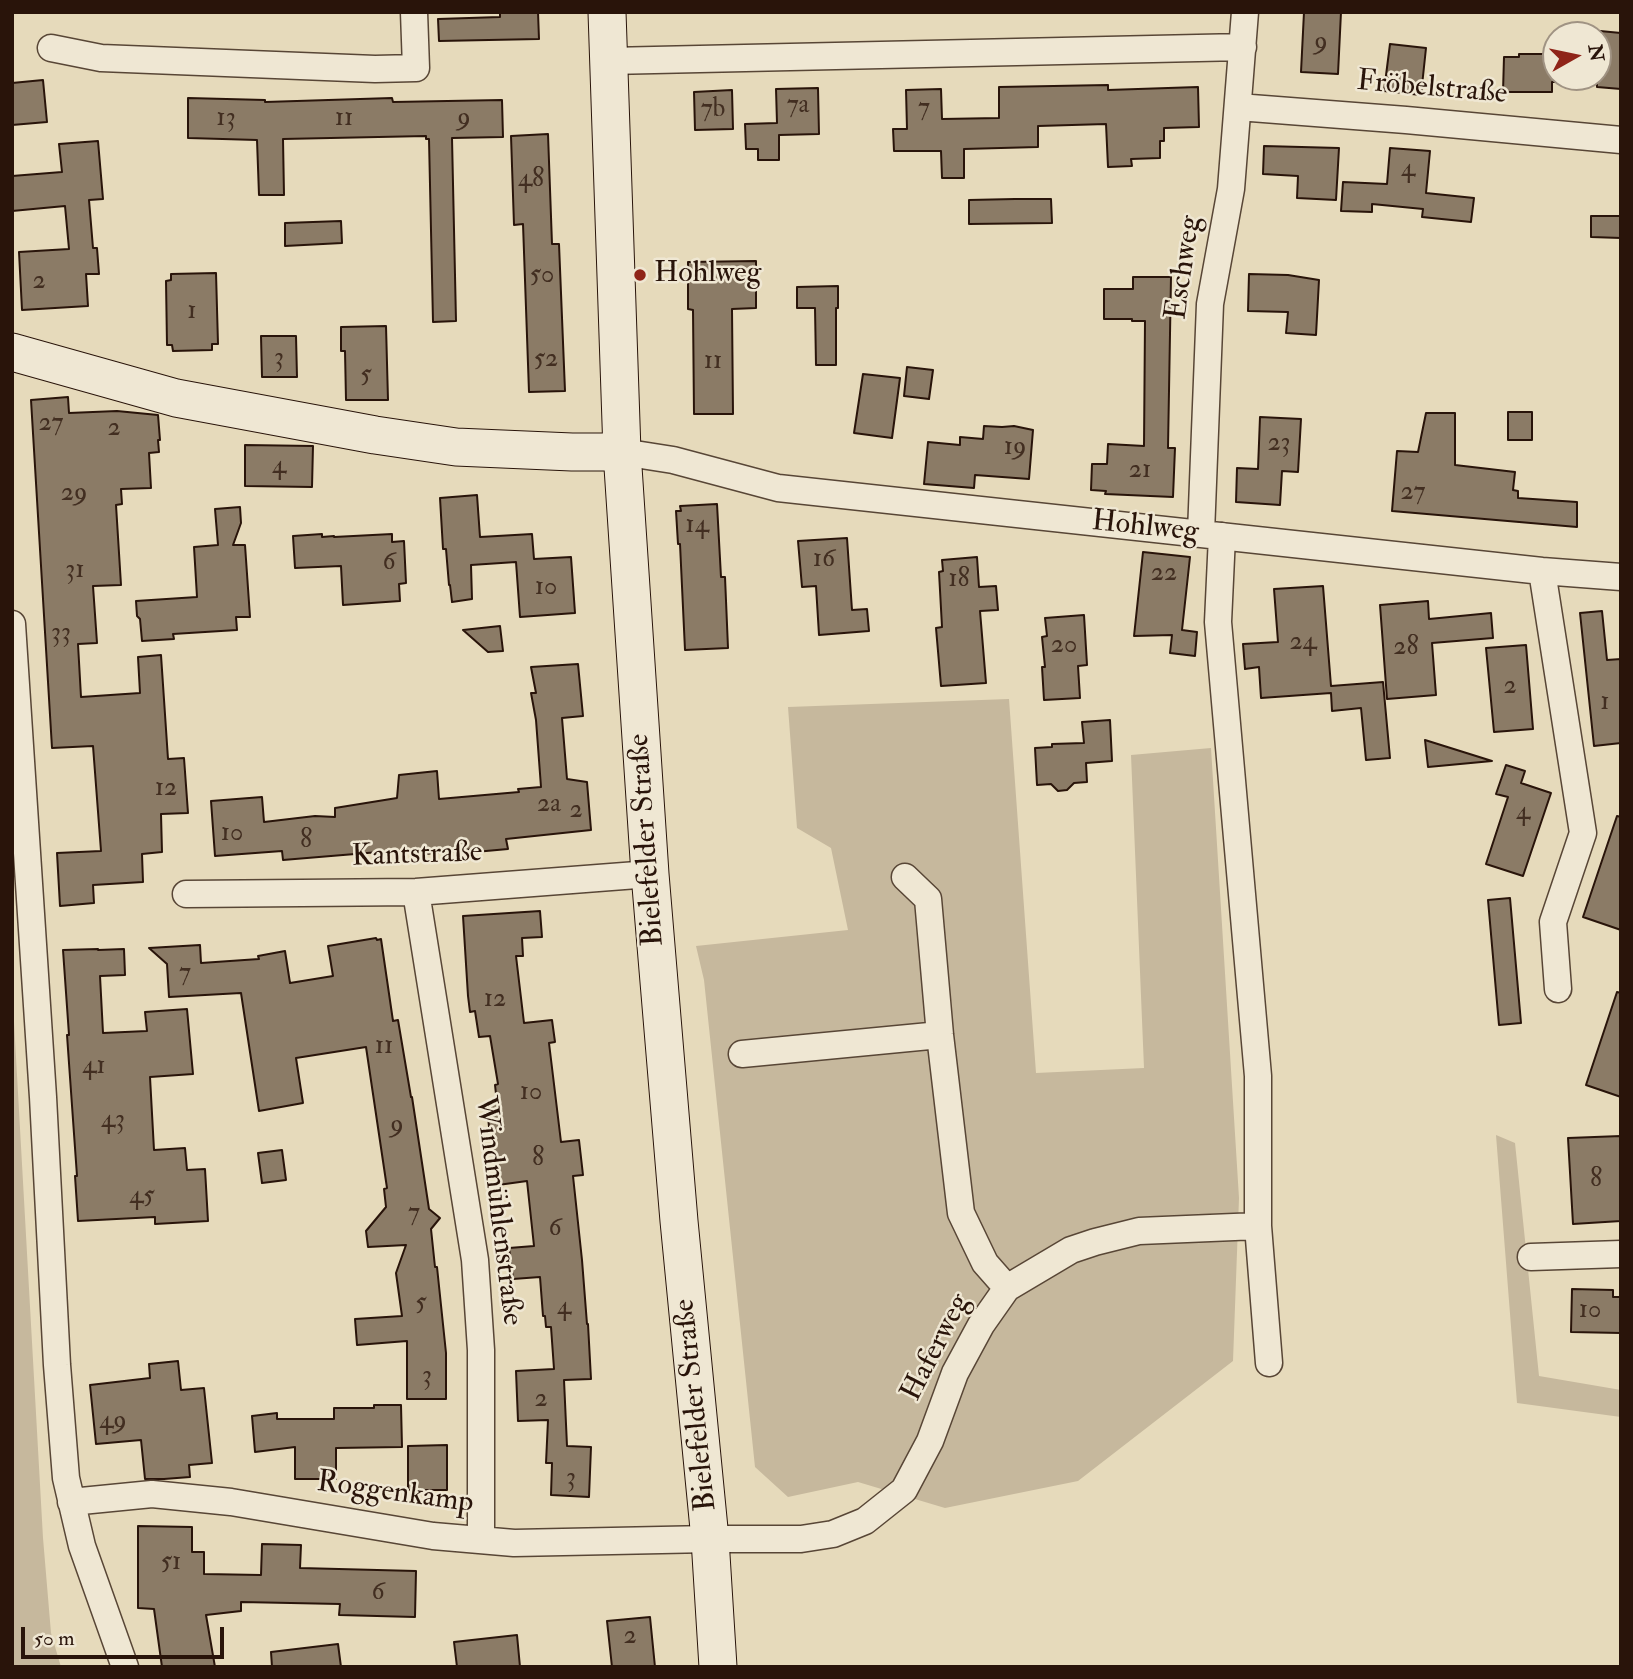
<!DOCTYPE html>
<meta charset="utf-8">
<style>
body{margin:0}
#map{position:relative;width:1633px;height:1679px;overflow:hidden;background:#e6dabb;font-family:"IM FELL Double Pica",serif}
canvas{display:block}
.frame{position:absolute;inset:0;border:14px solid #29140a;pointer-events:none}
.north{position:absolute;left:1542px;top:21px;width:70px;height:70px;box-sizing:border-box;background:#efe7d3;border:2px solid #a09383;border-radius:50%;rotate:81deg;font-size:19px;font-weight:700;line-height:28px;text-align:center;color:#29140a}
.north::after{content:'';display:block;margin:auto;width:24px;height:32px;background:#8f2418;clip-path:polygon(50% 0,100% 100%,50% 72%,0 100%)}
.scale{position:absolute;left:21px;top:1627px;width:203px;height:32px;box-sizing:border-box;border:4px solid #29140a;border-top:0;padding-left:9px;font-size:21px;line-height:24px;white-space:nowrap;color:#29140a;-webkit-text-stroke:5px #efe7d3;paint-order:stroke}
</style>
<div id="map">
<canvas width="1633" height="1679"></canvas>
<div class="frame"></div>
<div class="north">N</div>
<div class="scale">50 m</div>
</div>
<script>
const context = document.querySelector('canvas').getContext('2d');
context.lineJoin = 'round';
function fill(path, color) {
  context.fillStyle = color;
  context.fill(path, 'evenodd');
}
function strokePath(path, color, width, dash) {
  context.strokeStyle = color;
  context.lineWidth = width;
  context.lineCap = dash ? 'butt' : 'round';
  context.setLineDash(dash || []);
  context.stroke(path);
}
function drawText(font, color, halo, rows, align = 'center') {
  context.font = font + ' "IM FELL Double Pica",serif';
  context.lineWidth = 5;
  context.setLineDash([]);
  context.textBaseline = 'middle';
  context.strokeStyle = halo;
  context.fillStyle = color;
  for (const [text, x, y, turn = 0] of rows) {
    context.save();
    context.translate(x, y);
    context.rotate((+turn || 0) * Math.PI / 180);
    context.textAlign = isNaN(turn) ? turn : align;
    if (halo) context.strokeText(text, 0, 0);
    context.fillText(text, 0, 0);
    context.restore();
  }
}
fill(new Path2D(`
 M 1009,699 L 1036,1073 L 1144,1068 L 1131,755 L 1211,748 L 1239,1198 L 1233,1361 L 1078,1481 L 945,1508 L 858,1482 L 788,1497 L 755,1467 L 704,980 L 696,946 L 848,930 L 831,848 L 797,828 L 788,707 Z
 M 12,986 L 43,1538 L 51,1633 L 61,1667 L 12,1667 Z
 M 1496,1135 L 1515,1143 L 1539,1376 L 1621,1390 L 1621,1417 L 1517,1403 Z`), '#c6b89d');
const building = new Path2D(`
 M 500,12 L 538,12 L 539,39 L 439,41 L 438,19 L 500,17 Z
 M 1304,12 L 1341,12 L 1338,74 L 1301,72 Z
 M 1600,31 L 1621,33 L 1621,89 L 1597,87 L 1597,82 L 1594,82 L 1595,77 L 1598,77 L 1598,50 Z
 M 1390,44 L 1426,48 L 1421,95 L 1384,91 Z
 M 1519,54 L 1556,54 L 1556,82 L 1552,82 L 1552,92 L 1503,92 L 1504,57 L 1519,57 Z
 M 43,80 L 47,122 L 12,125 L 12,83 Z
 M 1108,85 L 1108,90 L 1198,87 L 1199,127 L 1164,128 L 1164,141 L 1160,141 L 1160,158 L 1131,159 L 1132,166 L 1108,167 L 1106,124 L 1038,126 L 1038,147 L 964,149 L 964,178 L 942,178 L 941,151 L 894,151 L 893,129 L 907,129 L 906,90 L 941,89 L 942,119 L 999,118 L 999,87 Z
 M 818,88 L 819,134 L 779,135 L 779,160 L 758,160 L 758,149 L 746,149 L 745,124 L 777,123 L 776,89 Z
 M 732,90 L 733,129 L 695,130 L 694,92 Z
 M 188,98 L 265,100 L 265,102 L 392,98 L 393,102 L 502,100 L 503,137 L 452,138 L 456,321 L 433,322 L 429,139 L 426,139 L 426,136 L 283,139 L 284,195 L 259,195 L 257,140 L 188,138 Z
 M 548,134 L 552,244 L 559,244 L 565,391 L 529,392 L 523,224 L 514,225 L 511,136 Z
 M 98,141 L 103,199 L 89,200 L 93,248 L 97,248 L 99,274 L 86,274 L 88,306 L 22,310 L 19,252 L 69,249 L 65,206 L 12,211 L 12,176 L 62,172 L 59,144 Z
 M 1264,146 L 1339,148 L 1336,200 L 1297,198 L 1298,176 L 1263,174 Z
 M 1390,148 L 1430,151 L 1426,193 L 1474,198 L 1471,222 L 1422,217 L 1423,209 L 1372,204 L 1372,212 L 1341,211 L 1343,182 L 1387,184 Z
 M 1015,199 L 1051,199 L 1052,223 L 969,224 L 969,200 Z
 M 1591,216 L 1621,216 L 1621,238 L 1591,237 Z
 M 341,221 L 342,243 L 285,246 L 285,223 Z
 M 756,261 L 756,308 L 732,309 L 733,414 L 694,414 L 693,310 L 688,309 L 688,262 Z
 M 216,273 L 218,344 L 212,344 L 212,350 L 173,351 L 172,345 L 167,345 L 166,281 L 171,280 L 171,274 Z
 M 1249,274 L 1288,275 L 1319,280 L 1316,335 L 1286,333 L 1288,312 L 1248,311 Z
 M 1133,277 L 1171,277 L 1168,448 L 1175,448 L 1173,497 L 1105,494 L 1106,491 L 1091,490 L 1092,464 L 1107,464 L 1108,444 L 1144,446 L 1145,321 L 1132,321 L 1132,319 L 1104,319 L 1104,289 L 1133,289 Z
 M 838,286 L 838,308 L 836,308 L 836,365 L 816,365 L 815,308 L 797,308 L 797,287 Z
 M 386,326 L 388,400 L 346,400 L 345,351 L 341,351 L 341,327 Z
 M 261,336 L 296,336 L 297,377 L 262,377 Z
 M 907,367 L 933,370 L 929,399 L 904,396 Z
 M 863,374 L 900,378 L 892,438 L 854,433 Z
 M 68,397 L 69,413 L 117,411 L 158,415 L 160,440 L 158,440 L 159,452 L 149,453 L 151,488 L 121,489 L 122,504 L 116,505 L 121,585 L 93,586 L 97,643 L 78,644 L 81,697 L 140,693 L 138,657 L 161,655 L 168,759 L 184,758 L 188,813 L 161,814 L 162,852 L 142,854 L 143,882 L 93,885 L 94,903 L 60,906 L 57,853 L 101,851 L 93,746 L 52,748 L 31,400 Z
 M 1508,412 L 1532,412 L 1532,440 L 1508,440 Z
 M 1426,413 L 1455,413 L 1455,465 L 1515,472 L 1513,490 L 1518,491 L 1518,498 L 1577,502 L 1577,527 L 1392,511 L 1397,451 L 1418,452 Z
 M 1260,417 L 1301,419 L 1298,472 L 1282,471 L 1280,505 L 1236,502 L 1237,468 L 1258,469 Z
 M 984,426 L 1002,427 L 1014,426 L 1033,430 L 1029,479 L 975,475 L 974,488 L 924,484 L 928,442 L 960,445 L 960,437 L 983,439 Z
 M 245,445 L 313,446 L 312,487 L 245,486 Z
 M 477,495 L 480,537 L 532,534 L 534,559 L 571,557 L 575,613 L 520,617 L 516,562 L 471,565 L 472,599 L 452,602 L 450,585 L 449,585 L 446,549 L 443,549 L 440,498 Z
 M 717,504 L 721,577 L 725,577 L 728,648 L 685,650 L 680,544 L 678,544 L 676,511 L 681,511 L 680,506 Z
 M 240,507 L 241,523 L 233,545 L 245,545 L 250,617 L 236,617 L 237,630 L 173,634 L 174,639 L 142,641 L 140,619 L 137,616 L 136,601 L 197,597 L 194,547 L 218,545 L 215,509 Z
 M 322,534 L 322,537 L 334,536 L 334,537 L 392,534 L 392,542 L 404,541 L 406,583 L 399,584 L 400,601 L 343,605 L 341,566 L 295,568 L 293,536 Z
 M 847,538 L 852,610 L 867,609 L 869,631 L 819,635 L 816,586 L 802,587 L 798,541 Z
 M 1143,552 L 1190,557 L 1182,630 L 1197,632 L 1195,656 L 1170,653 L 1172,635 L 1134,636 Z
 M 977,557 L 979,587 L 996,586 L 998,610 L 980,611 L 986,683 L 941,686 L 936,628 L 942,627 L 939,572 L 943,571 L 942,560 Z
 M 1323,586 L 1331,686 L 1383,682 L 1390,758 L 1366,760 L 1361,708 L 1332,711 L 1331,693 L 1261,698 L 1259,667 L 1245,669 L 1243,644 L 1278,642 L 1274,589 Z
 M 1428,601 L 1429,619 L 1491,613 L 1493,638 L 1432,643 L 1436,695 L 1387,699 L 1380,605 Z
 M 1602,611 L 1607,660 L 1621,659 L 1621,743 L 1594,746 L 1580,613 Z
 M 1084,615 L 1087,665 L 1078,666 L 1080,698 L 1044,700 L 1042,667 L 1045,667 L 1042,637 L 1047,636 L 1045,618 Z
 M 500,626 L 503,651 L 488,652 L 463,630 Z
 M 1526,645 L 1533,729 L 1494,732 L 1486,648 Z
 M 578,664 L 583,716 L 562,718 L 567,779 L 587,782 L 591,830 L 506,839 L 508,849 L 475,852 L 475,849 L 415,855 L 415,849 L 283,860 L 282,851 L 215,856 L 211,801 L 262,797 L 264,822 L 315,816 L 335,817 L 335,808 L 397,798 L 399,775 L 437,771 L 439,799 L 519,792 L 518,789 L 541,787 L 536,720 L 531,693 L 536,693 L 531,667 Z
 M 1110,720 L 1112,761 L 1086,763 L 1087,782 L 1074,783 L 1067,790 L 1058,791 L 1051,784 L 1037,785 L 1035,748 L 1052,747 L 1052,744 L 1084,743 L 1082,722 Z
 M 1425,740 L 1492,761 L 1428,767 Z
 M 1506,765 L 1525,771 L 1521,783 L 1551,793 L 1523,876 L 1486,864 L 1508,797 L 1496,794 Z
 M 1617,816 L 1621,817 L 1621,930 L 1583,917 Z
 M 1510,898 L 1521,1023 L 1499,1025 L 1488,900 Z
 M 540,911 L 542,937 L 522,938 L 523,956 L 516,956 L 524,1023 L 552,1020 L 555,1042 L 549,1043 L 561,1142 L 579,1140 L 583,1175 L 573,1176 L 582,1260 L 587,1324 L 588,1324 L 591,1379 L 564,1380 L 567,1446 L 591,1447 L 589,1497 L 551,1495 L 552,1463 L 546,1463 L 548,1420 L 518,1421 L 516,1371 L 554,1369 L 551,1327 L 546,1327 L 545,1316 L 543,1316 L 540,1277 L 513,1279 L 509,1248 L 534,1246 L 527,1181 L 498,1185 L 491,1126 L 489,1127 L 487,1105 L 497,1103 L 495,1085 L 498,1084 L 490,1036 L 479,1037 L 475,1011 L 470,1012 L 468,996 L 463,916 Z
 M 376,938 L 377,940 L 381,939 L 393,1021 L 398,1020 L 411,1097 L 412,1097 L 429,1209 L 440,1218 L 431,1229 L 435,1267 L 437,1267 L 446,1353 L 446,1399 L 407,1399 L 407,1341 L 357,1345 L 355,1319 L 402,1316 L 396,1273 L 406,1245 L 368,1247 L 366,1231 L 386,1207 L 384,1189 L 387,1188 L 366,1047 L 296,1058 L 303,1103 L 259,1111 L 241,993 L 169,997 L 167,964 L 149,948 L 200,945 L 201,963 L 259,959 L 258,956 L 285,951 L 290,983 L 333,976 L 328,946 Z
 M 98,949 L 98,950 L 124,949 L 125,975 L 100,976 L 103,1033 L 147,1031 L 145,1012 L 187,1009 L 193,1074 L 150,1077 L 154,1150 L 185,1148 L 187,1170 L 205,1169 L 208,1221 L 155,1224 L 155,1217 L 78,1221 L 75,1176 L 77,1176 L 67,1035 L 69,1035 L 63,950 Z
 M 1617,992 L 1621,993 L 1621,1097 L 1586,1085 Z
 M 1621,1136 L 1621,1221 L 1573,1224 L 1568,1138 Z
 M 282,1150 L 286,1180 L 262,1183 L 258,1153 Z
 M 1572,1289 L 1613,1290 L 1613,1297 L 1621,1297 L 1621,1333 L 1571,1332 Z
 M 178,1361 L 181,1390 L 204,1388 L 212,1463 L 189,1465 L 190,1477 L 164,1479 L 145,1479 L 141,1440 L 96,1444 L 90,1385 L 150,1378 L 149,1364 Z
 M 374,1405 L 401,1405 L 402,1447 L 336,1448 L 336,1479 L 295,1479 L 295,1447 L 255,1452 L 252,1416 L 277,1413 L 277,1419 L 334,1419 L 334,1408 L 374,1408 Z
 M 447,1445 L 447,1490 L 408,1490 L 408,1446 Z
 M 138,1526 L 192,1527 L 192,1552 L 204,1552 L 204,1574 L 261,1575 L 262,1544 L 301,1545 L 300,1568 L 416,1571 L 415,1617 L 339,1615 L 340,1604 L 241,1602 L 241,1611 L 206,1615 L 215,1667 L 162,1667 L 154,1609 L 138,1608 Z
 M 650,1617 L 655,1667 L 612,1667 L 607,1621 Z
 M 517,1635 L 520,1667 L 457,1667 L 454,1642 Z
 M 338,1644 L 341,1667 L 272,1667 L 271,1652 Z`);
fill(building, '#8b7b66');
strokePath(building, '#29140a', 2);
const street = new Path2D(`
 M 51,48 L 101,58 L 375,69 L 416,68 L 414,12
 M 609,61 L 1243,47
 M 1238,107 L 1406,120 L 1621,140
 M 622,452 L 673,460 L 778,488 L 1542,571 L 1621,577
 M 1201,533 L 1210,304 L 1231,189 L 1245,12
 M 1222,536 L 1218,622 L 1258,1076 L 1258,1226 L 1269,1363
 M 1542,571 L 1583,833 L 1553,922 L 1558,989
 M 12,624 L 43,1097 L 57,1365 L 66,1478 L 82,1546 L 125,1667
 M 905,877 L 928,899 L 940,1035 L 961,1213 L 985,1263 L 1007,1288
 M 416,892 L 475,1260 L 481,1350 L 481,1540
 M 186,894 L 416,892 L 650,874
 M 742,1054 L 940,1035
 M 1531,1257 L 1621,1254
 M 71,1502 L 152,1494 L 231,1502 L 433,1536 L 514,1543 L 710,1539 L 801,1539 L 833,1534 L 865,1521 L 904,1490 L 930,1441 L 955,1373 L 981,1325 L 1007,1288 L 1071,1250 L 1095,1242 L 1139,1231 L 1258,1226`);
const secondary = new Path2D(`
 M 607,12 L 622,452 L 650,874 L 679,1221 L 710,1539 L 718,1667
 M 12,352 L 176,398 L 375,435 L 456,447 L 572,452 L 622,452`);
strokePath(street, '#584636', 29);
strokePath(secondary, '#29140a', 39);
strokePath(street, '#efe7d3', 26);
strokePath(secondary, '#efe7d3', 37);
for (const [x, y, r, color] of [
 [640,275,7,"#8f2418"]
]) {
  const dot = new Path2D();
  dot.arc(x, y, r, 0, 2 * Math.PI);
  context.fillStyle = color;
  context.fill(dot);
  strokePath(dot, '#efe7d3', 2.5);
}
drawText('26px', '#422e21', null, [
 ["9",1321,43],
 ["7a",798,106],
 ["7",924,109],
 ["7b",713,110],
 ["13",226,119],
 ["11",344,119],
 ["9",464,119],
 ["4",1408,170],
 ["48",531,180],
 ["50",542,276],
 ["2",39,282],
 ["1",192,312],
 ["3",279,359],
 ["52",546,360],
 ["11",713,362],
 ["5",366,376],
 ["27",51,424],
 ["2",114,429],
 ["23",1279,444],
 ["19",1015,448],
 ["4",279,467],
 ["21",1140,471],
 ["27",1413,493],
 ["29",74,494],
 ["14",697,526],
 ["16",824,560],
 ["6",389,563],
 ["31",75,571],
 ["22",1164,574],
 ["18",959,580],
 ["10",546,588],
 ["33",61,634],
 ["24",1303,643],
 ["20",1064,646],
 ["28",1406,648],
 ["2",1510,687],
 ["1",1605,703],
 ["12",166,789],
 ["2a",549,805],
 ["2",576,811],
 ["4",1523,813],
 ["10",232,834],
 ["8",306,841],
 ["7",185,974],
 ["12",495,1000],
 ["11",384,1047],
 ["41",94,1067],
 ["10",531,1093],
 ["43",113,1121],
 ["9",397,1126],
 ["8",538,1159],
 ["8",1596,1180],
 ["45",142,1197],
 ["7",414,1214],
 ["6",555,1229],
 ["5",421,1304],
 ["4",564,1308],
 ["10",1590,1311],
 ["3",427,1377],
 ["2",541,1400],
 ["49",113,1422],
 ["3",571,1479],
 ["51",171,1563],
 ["6",378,1593],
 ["2",630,1637]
]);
drawText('30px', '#29140a', '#efe7d3', [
 ["Fröbelstraße",1432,89,5],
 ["Eschweg",1185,268,-82],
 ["Hohlweg",1145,528,6],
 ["Bielefelder Straße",648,840,-94],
 ["Kantstraße",417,856,-2],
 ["Windmühlenstraße",497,1211,83],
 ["Haferweg",937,1348,-63],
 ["Bielefelder Straße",697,1405,-96],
 ["Roggenkamp",395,1494,8]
]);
drawText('30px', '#29140a', '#efe7d3', [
 ["Hohlweg",654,275]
], 'left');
</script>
